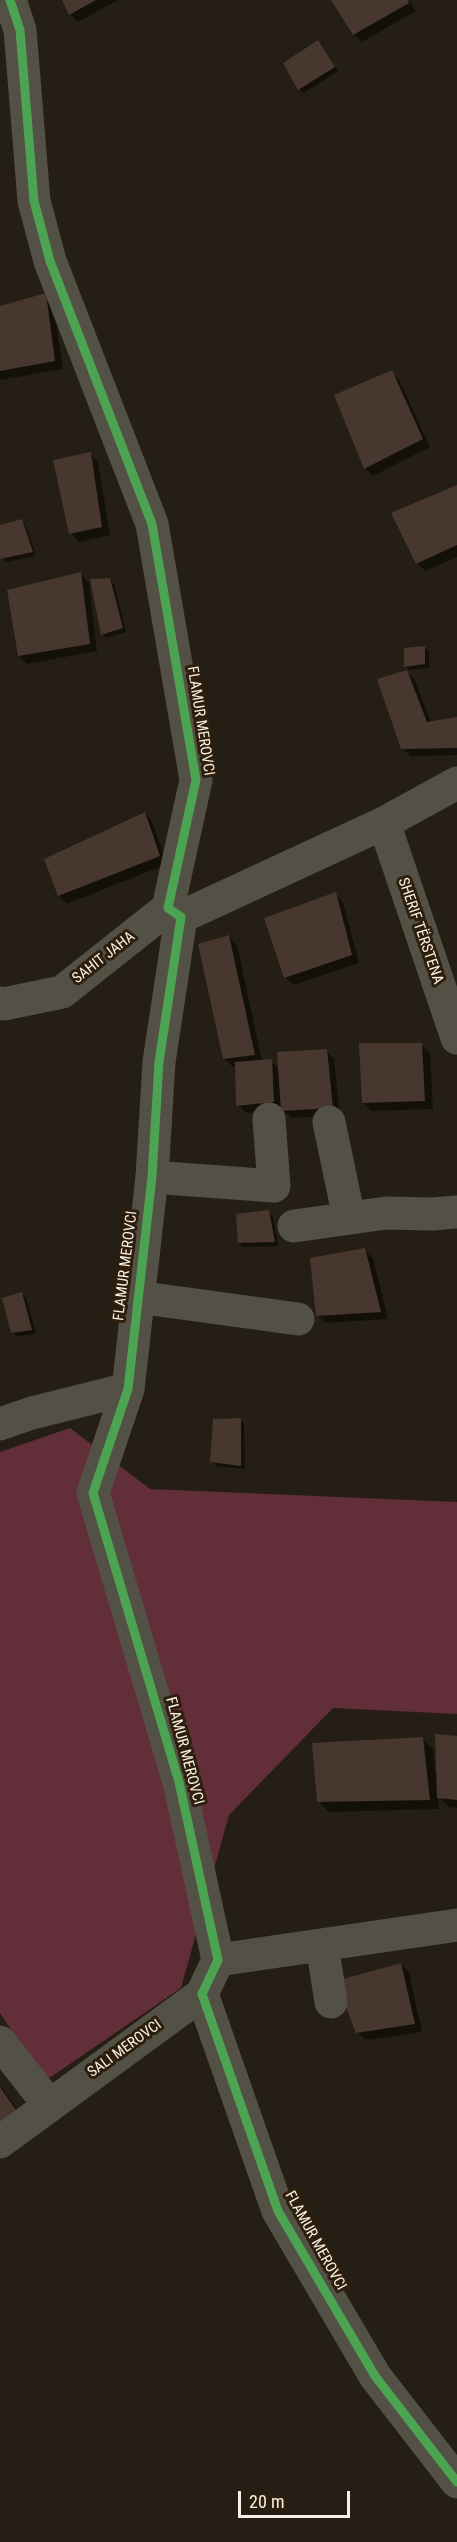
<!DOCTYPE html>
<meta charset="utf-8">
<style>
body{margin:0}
#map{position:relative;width:457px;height:2542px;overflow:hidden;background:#251e14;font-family:"Roboto Condensed",sans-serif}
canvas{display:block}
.scale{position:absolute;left:238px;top:2491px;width:112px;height:27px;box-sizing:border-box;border:3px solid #faf0e5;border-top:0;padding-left:8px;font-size:18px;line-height:21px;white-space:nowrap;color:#faf0e5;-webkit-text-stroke:4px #2d1f0c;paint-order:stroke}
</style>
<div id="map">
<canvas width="457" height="2542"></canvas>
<div class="scale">20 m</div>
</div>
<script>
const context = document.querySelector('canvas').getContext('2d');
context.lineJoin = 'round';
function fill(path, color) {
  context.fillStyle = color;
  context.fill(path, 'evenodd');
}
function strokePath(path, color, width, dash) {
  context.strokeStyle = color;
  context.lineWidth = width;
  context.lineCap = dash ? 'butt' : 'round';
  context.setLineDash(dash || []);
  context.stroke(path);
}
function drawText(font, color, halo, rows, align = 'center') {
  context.font = font + ' "Roboto Condensed",sans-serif';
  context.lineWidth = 6;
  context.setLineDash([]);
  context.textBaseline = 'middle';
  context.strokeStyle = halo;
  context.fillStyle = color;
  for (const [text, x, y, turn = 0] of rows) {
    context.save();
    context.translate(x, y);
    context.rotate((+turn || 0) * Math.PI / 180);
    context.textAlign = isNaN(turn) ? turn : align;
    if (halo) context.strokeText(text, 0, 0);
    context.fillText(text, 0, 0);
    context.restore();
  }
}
fill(new Path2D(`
 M 70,1428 L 150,1489 L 457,1502 L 457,1714 L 333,1708 L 229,1815 L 181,1988 L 45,2081 L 0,2013 L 0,1452 Z`), '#622e39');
fill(new Path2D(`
 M 64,0 L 118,0 L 78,22 L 70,14 Z
 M 333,0 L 409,0 L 416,11 L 362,42 L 354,34 Z
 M 318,42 L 338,71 L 304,93 L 299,89 Z
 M 45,294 L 53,302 L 63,369 L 0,380 L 0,307 Z
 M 391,372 L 399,380 L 430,447 L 373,476 L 365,468 Z
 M 90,454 L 98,462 L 110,535 L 79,542 L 71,533 Z
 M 457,487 L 457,557 L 425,571 L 417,563 Z
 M 22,521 L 26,525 L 36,556 L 6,562 L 0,554 L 0,527 Z
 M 81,574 L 89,582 L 97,651 L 27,664 L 19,656 Z
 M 109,580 L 114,584 L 126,632 L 106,638 L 102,634 Z
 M 424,648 L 429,652 L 429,668 L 409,670 L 405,666 Z
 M 407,672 L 415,680 L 431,723 L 457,719 L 457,755 L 411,756 L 402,748 Z
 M 144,813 L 152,821 L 167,864 L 67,904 L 59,896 Z
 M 335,894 L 343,902 L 359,963 L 294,985 L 285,977 Z
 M 229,937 L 237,945 L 262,1061 L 271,1061 L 280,1070 L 326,1051 L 334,1059 L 340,1115 L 291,1118 L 283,1110 L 246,1113 L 238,1105 L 237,1066 L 233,1067 L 224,1059 Z
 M 421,1045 L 430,1053 L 433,1109 L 371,1111 L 363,1103 Z
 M 268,1212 L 273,1216 L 278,1246 L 243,1247 L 239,1243 Z
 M 364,1250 L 373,1258 L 388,1319 L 326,1323 L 317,1315 Z
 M 22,1293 L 26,1298 L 36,1334 L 17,1336 L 12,1332 Z
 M 240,1419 L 244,1424 L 245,1469 L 216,1466 L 212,1461 Z
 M 457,1738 L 457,1808 L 449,1807 L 438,1796 L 439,1809 L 329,1812 L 319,1802 L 423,1739 L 433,1749 L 435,1771 L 438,1771 Z
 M 401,1964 L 409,1972 L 422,2032 L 366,2040 L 357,2032 Z
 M 0,2085 L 27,2124 L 0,2139 Z`), '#0007');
fill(new Path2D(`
 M 62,0 L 96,0 L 69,15 Z
 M 331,0 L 408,0 L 409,3 L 353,35 Z
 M 318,40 L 335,67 L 298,90 L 283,63 Z
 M 46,293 L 55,361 L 0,371 L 0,306 Z
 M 392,370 L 423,439 L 364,469 L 334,395 Z
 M 91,452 L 102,527 L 69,534 L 53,460 Z
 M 457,485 L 457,545 L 416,564 L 391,513 Z
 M 22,519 L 33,552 L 0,559 L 0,525 Z
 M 81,572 L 90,644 L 18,656 L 7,590 Z
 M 110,578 L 123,628 L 101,635 L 90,579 Z
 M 425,646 L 425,664 L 404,667 L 404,648 Z
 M 407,670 L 427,722 L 457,717 L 457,748 L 401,749 L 377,679 Z
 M 145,812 L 160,856 L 58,896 L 44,859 Z
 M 336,892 L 352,955 L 284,978 L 264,918 Z
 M 229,935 L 255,1055 L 223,1059 L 198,944 Z
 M 359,1043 L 422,1043 L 425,1101 L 362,1103 Z
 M 327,1049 L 333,1108 L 281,1111 L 277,1052 Z
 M 272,1059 L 274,1102 L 236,1106 L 235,1062 Z
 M 269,1210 L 275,1242 L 238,1243 L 236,1214 Z
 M 365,1248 L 381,1312 L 316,1316 L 310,1258 Z
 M 22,1292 L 32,1330 L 11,1333 L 2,1298 Z
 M 241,1418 L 241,1466 L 210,1462 L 213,1419 Z
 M 435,1734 L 457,1736 L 457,1800 L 437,1798 Z
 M 423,1737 L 430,1800 L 317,1802 L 312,1743 Z
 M 401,1963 L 415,2024 L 356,2033 L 336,1981 Z
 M 0,2087 L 18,2113 L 0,2123 Z`), '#48372e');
strokePath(new Path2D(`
 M 384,823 L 457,1038
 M 181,917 L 384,823 L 457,783
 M 0,1003 L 4,1004 L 62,992 L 168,908
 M 329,1122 L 349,1218
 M 152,1177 L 274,1186 L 269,1119
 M 294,1226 L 386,1213 L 432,1214 L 457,1212
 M 137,1297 L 298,1319
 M 0,1424 L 32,1413 L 128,1389
 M 322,1945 L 331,2002
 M 218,1960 L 457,1925
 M 0,2042 L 49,2105
 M 0,2142 L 202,1994`), '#535046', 33);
strokePath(new Path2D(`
 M 10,0 L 20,30 L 34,201 L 50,261 L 152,524 L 196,780 L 168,908 L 181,917 L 159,1062 L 152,1177 L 128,1389 L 93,1493 L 179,1782 L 218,1960 L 202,1994 L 278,2211 L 375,2376 L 457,2482`), '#535046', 33);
strokePath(new Path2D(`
 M 10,0 L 20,30 L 34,201 L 50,261 L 152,524 L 196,780 L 168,908 L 181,917 L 159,1062 L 152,1177 L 128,1389 L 93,1493 L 179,1782 L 218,1960 L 202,1994 L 278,2211 L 375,2376 L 457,2482`), '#4ca352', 9);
drawText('15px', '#faf0e5', '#2d1f0c', [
 ["FLAMUR MEROVCI",200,721,81],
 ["SHERIF TËRSTENA",420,931,71],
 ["SAHIT JAHA",104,958,-38],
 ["FLAMUR MEROVCI",126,1266,-83],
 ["FLAMUR MEROVCI",184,1751,75],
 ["SALI MEROVCI",125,2049,-36],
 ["FLAMUR MEROVCI",315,2241,61]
]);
</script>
